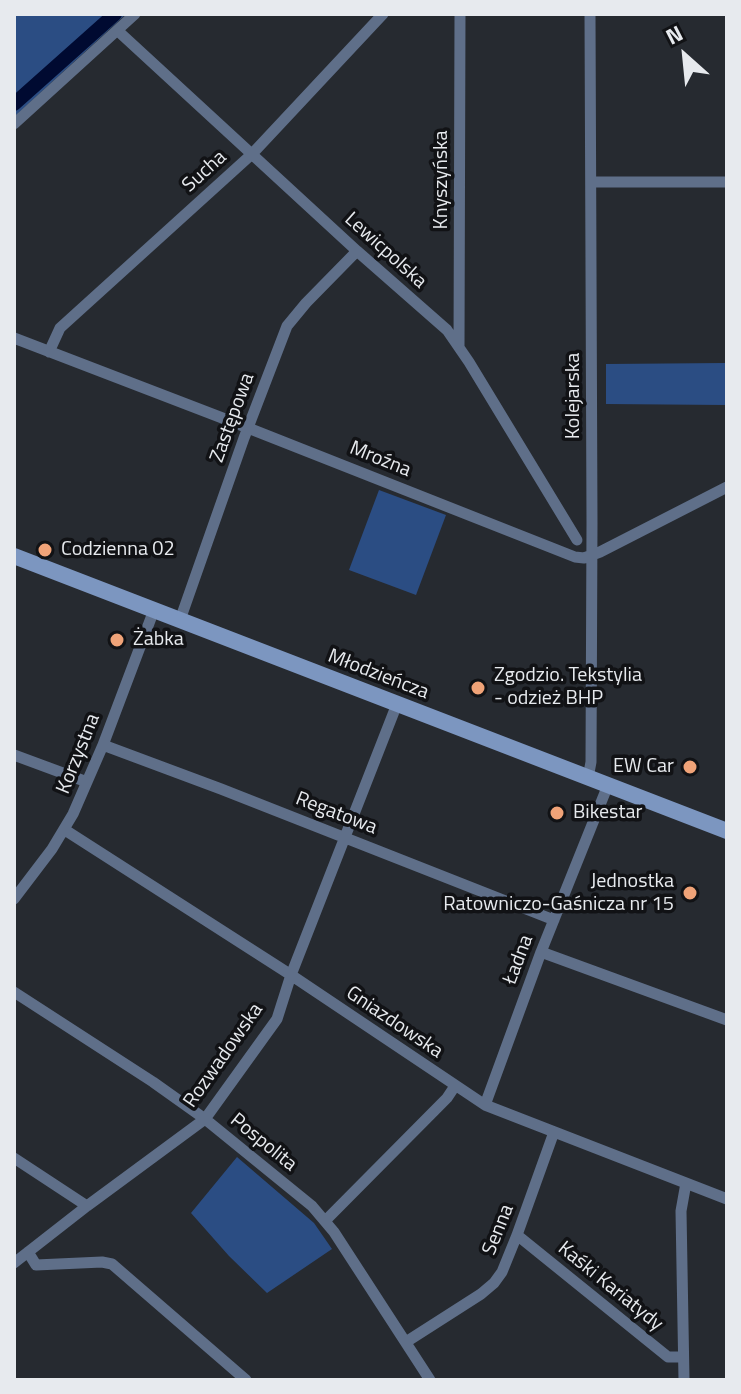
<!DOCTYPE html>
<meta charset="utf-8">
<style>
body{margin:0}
#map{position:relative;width:741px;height:1394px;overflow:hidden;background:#262a30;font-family:"Titillium Web",sans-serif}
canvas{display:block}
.frame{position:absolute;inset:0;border:16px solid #e7eaee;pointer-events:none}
.north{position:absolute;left:645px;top:16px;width:80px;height:80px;-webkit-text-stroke:6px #111215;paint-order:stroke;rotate:333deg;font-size:22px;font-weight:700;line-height:32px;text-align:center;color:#e7eaee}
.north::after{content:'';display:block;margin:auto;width:28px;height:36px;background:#e7eaee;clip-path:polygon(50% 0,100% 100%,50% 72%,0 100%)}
</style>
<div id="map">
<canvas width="741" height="1394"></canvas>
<div class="frame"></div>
<div class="north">N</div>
</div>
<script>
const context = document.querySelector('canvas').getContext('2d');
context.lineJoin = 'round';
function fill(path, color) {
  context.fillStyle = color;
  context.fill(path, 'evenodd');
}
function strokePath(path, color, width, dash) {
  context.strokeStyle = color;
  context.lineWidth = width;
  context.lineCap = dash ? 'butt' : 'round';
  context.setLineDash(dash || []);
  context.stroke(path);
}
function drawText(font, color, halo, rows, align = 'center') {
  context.font = font + ' "Titillium Web",sans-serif';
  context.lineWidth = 7;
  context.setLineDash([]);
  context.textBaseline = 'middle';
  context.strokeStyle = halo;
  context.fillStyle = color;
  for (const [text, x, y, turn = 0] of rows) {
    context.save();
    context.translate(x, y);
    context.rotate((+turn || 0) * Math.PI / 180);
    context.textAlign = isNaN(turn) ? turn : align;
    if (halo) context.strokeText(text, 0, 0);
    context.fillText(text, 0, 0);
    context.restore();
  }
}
fill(new Path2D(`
 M 14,14 L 111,14 L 14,101 Z
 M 118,14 L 126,14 L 14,117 L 14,107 Z
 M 725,363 L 725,405 L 606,404 L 606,364 Z
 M 379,490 L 446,515 L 416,595 L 349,570 Z
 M 237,1157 L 314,1223 L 332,1249 L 267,1293 L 229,1256 L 191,1213 Z`), '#2b4d83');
strokePath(new Path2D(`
 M 14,104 L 115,14`), '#000a31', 14);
strokePath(new Path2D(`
 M 118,31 L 357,251 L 447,330 L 469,362 L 577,540
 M 14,124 L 135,14
 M 592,182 L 727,182
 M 14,338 L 238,424 L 575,557 L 584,558 L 600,552 L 727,487
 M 459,347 L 460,14
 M 49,352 L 60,328 L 252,154 L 383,14
 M 180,620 L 244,438 L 287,326 L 306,303 L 357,251
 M 103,745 L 221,789 L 554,920
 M 14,755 L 87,782
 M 588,778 L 591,762 L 592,523 L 590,14
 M 65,830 L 291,975 L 485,1105 L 727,1199
 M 14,899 L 52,849 L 73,814 L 103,745 L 154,610
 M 541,952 L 727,1020
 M 14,992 L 153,1082 L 205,1119 L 312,1206 L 334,1232 L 430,1380
 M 485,1105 L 541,952 L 608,785
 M 14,1158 L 87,1206
 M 326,1220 L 447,1098 L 455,1086
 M 517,1235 L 668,1357 L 683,1357
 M 28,1252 L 36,1265 L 102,1262 L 112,1264 L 246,1380
 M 14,1263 L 87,1206 L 205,1119 L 277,1019 L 291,975 L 397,704
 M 406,1342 L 481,1294 L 494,1283 L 502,1272 L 517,1235 L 554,1132
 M 684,1380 L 681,1211 L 686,1183`), '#5f6f89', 11);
strokePath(new Path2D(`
 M 14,556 L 727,831`), '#7c96c0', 16);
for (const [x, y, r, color] of [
 [45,550,8,"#f0a378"],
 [117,640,8,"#f0a378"],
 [478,688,8,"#f0a378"],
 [690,767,8,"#f0a378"],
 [557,813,8,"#f0a378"],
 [690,893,8,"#f0a378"]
]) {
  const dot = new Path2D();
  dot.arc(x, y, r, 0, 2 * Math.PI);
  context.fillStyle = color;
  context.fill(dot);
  strokePath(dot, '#111215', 3);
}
drawText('20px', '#e7eaee', '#111215', [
 ["Sucha",205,172,-42],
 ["Knyszyńska",442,180,-90],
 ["Lewicpolska",385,251,42],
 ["Kolejarska",574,396,-90],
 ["Zastępowa",233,418,-70],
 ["Mroźna",380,460,22],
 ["Młodzieńcza",378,675,21],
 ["Korzystna",79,754,-68],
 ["Regatowa",336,814,21],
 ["Ładna",519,960,-69],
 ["Gniazdowska",394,1023,34],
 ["Rozwadowska",224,1056,-55],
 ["Pospolita",263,1143,39],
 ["Senna",499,1230,-68],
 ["Kaśki Kariatydy",610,1287,39]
]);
drawText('20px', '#e7eaee', '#111215', [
 ["Codzienna 02",61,550],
 ["Żabka",133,640],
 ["Zgodzio. Tekstylia",494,676],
 ["- odzież BHP",494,699],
 ["EW Car",674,767,"right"],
 ["Bikestar",573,813],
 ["Jednostka",674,882,"right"],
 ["Ratowniczo-Gaśnicza nr 15",674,905,"right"]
], 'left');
</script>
